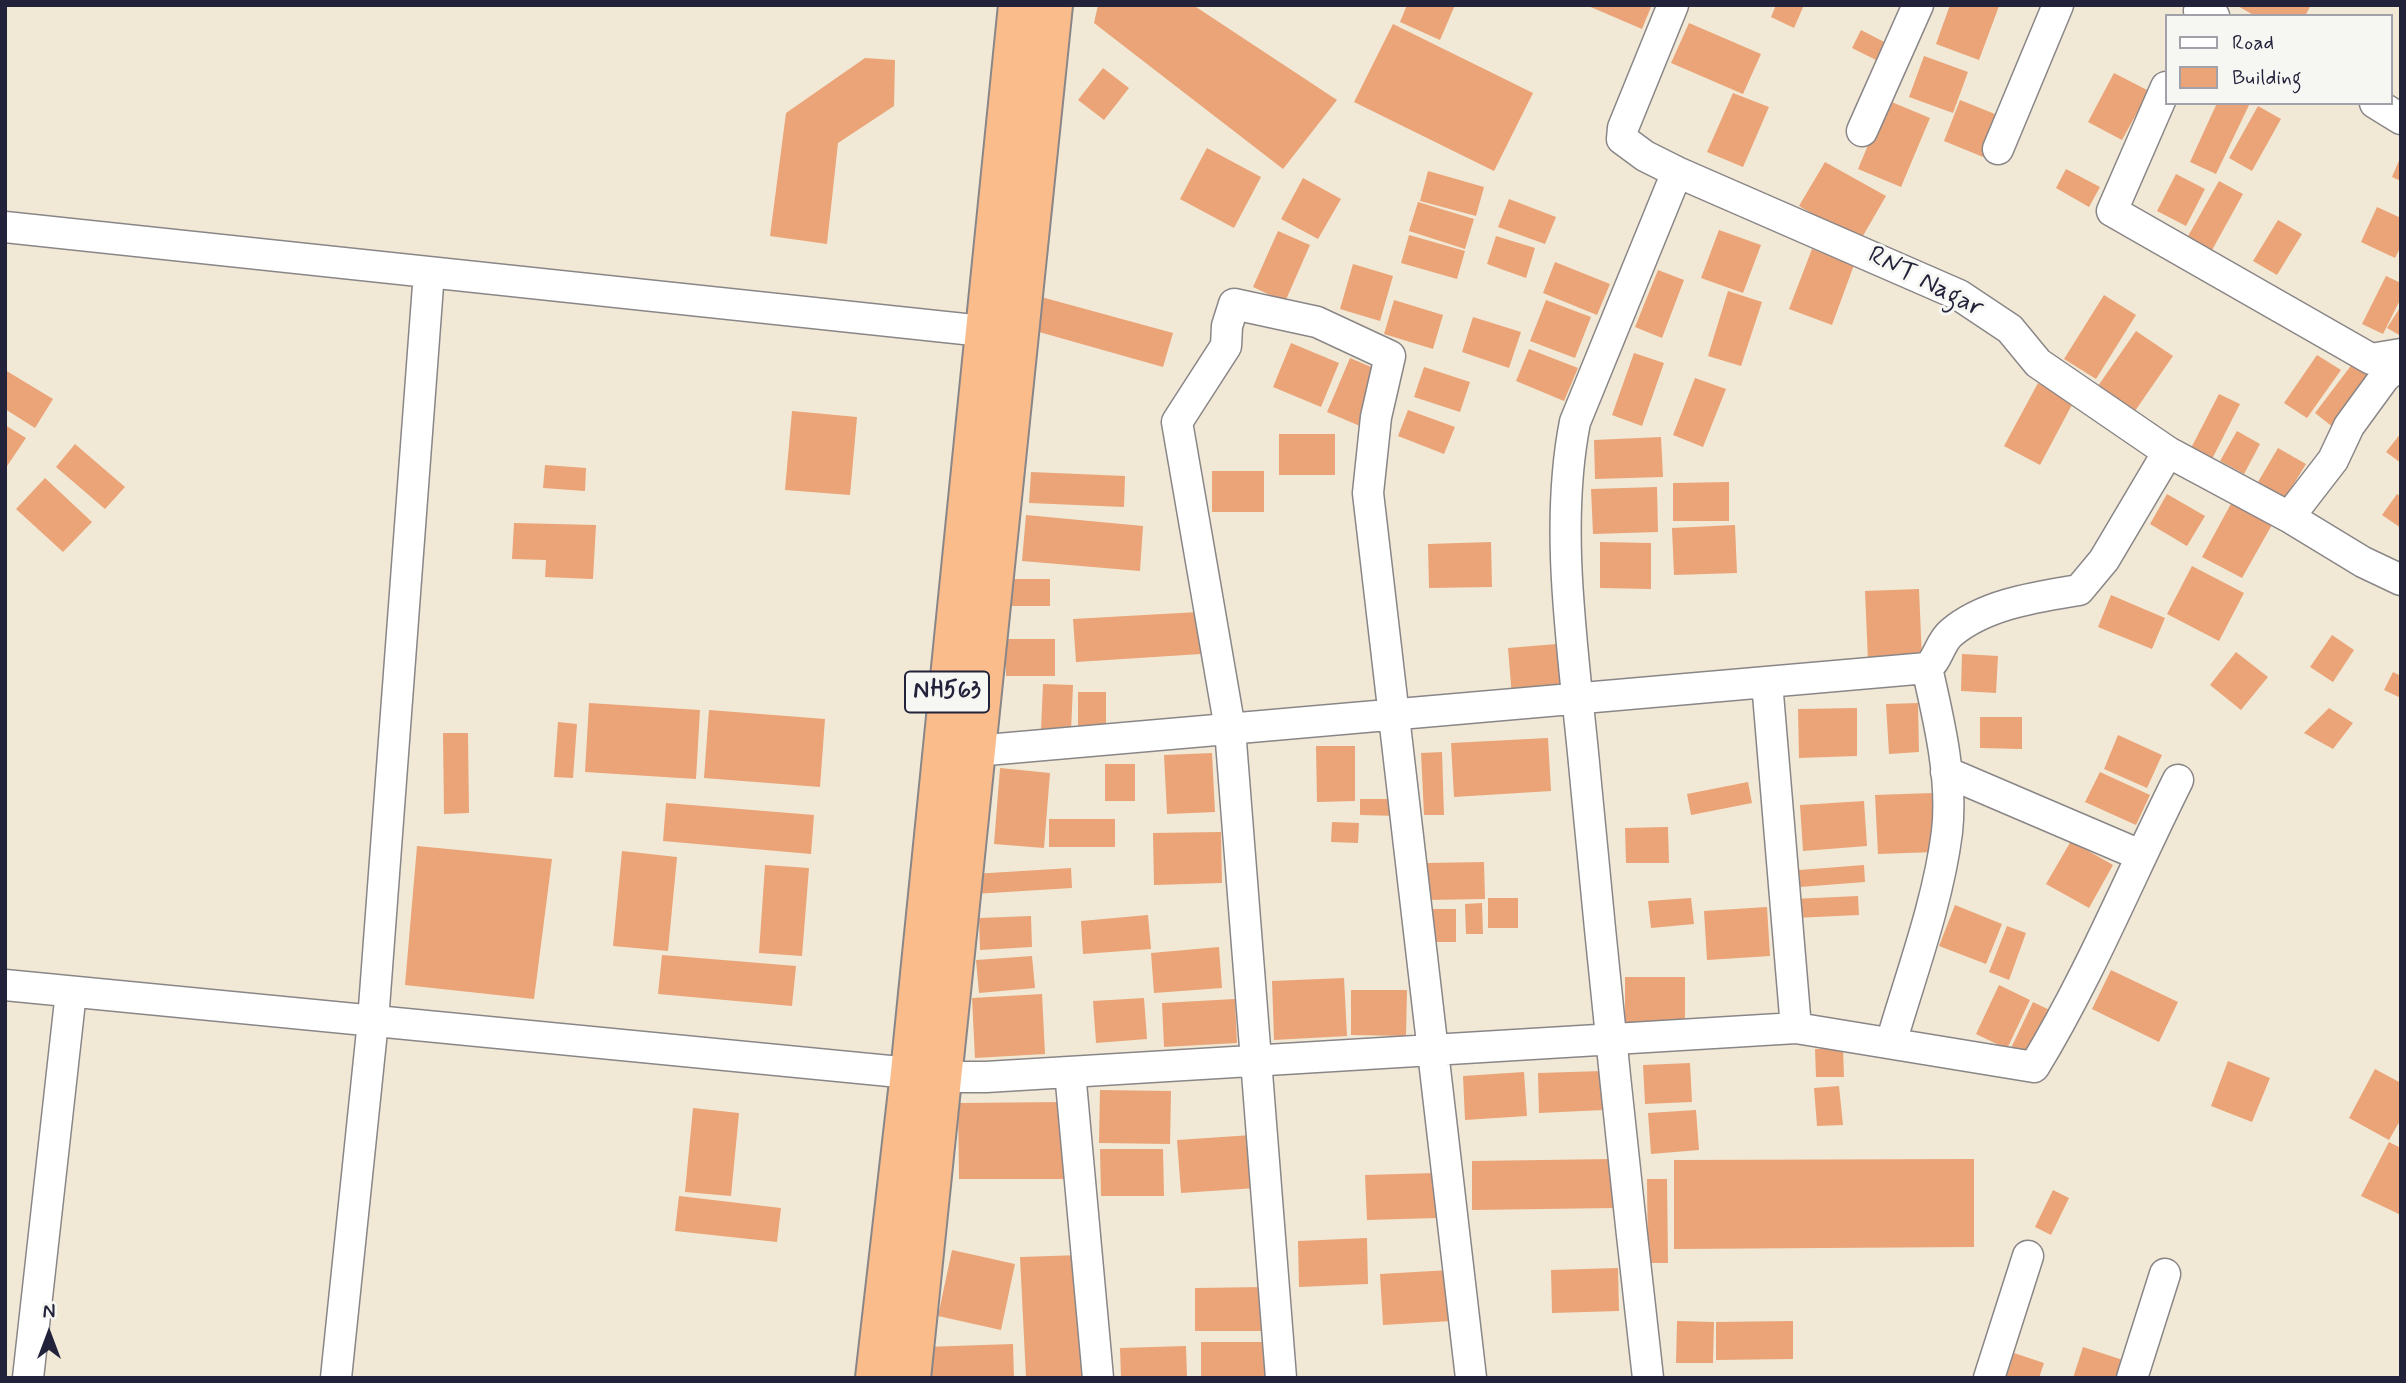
<!DOCTYPE html>
<style>
body{margin:0}
#map{position:relative;width:2406px;height:1383px;overflow:hidden;background:#f1e9d5;font-family:Mynerve,sans-serif}
canvas{display:block}
.frame{position:absolute;inset:0;border:7px solid #22223b;pointer-events:none}
.legend{position:absolute;left:2165px;top:14px;width:228px;height:91px;box-sizing:border-box;background:#f6f6f2;border:2px solid #a1a1a9;margin:0;padding:9px 12px;list-style:none;font-size:21px;color:#22223b}
.legend li{display:flex;align-items:center;gap:14px;height:35px}
.legend b{width:35px;border:2px solid #a1a1a9}
.north{position:absolute;left:14px;top:1299px;width:70px;height:70px;-webkit-text-stroke:5px #f6f6f2;paint-order:stroke;rotate:0deg;font-size:19px;font-weight:700;line-height:28px;text-align:center;color:#22223b}
.north::after{content:'';display:block;margin:auto;width:24px;height:32px;background:#22223b;clip-path:polygon(50% 0,100% 100%,50% 72%,0 100%)}
</style>
<div id="map">
<canvas width="2406" height="1383"></canvas>
<div class="frame"></div>
<ul class="legend">
<li><b style="height:9px;background:#fff"></b>Road</li>
<li><b style="height:19px;background:#eaa478"></b>Building</li>
</ul>
<div class="north">N</div>
</div>
<script>
const context = document.querySelector('canvas').getContext('2d');
context.lineJoin = 'round';
function fill(path, color) {
  context.fillStyle = color;
  context.fill(path, 'evenodd');
}
function strokePath(path, color, width, dash) {
  context.strokeStyle = color;
  context.lineWidth = width;
  context.lineCap = dash ? 'butt' : 'round';
  context.setLineDash(dash || []);
  context.stroke(path);
}
function drawText(font, color, halo, rows, align = 'center') {
  context.font = font + ' Mynerve,sans-serif';
  context.lineWidth = 6;
  context.setLineDash([]);
  context.textBaseline = 'middle';
  context.strokeStyle = halo;
  context.fillStyle = color;
  for (const [text, x, y, turn = 0] of rows) {
    context.save();
    context.translate(x, y);
    context.rotate((+turn || 0) * Math.PI / 180);
    context.textAlign = isNaN(turn) ? turn : align;
    if (halo) context.strokeText(text, 0, 0);
    context.fillText(text, 0, 0);
    context.restore();
  }
}
fill(new Path2D(`
 M 1098,5 L 1193,5 L 1337,100 L 1283,169 L 1094,23 Z
 M 1407,5 L 1455,5 L 1440,40 L 1400,22 Z
 M 1586,5 L 1647,5 L 1651,7 L 1642,29 Z
 M 1776,5 L 1804,5 L 1794,28 L 1771,17 Z
 M 1950,5 L 1999,6 L 1979,60 L 1936,44 Z
 M 2236,5 L 2311,5 L 2305,16 L 2255,16 Z
 M 1689,23 L 1761,54 L 1743,94 L 1671,63 Z
 M 1393,24 L 1533,93 L 1494,171 L 1354,102 Z
 M 1861,30 L 1890,45 L 1882,63 L 1852,48 Z
 M 1924,56 L 1968,72 L 1953,113 L 1909,97 Z
 M 865,58 L 895,60 L 894,106 L 838,143 L 827,244 L 770,236 L 786,113 Z
 M 1103,68 L 1129,88 L 1104,120 L 1078,100 Z
 M 2114,73 L 2149,91 L 2122,140 L 2088,122 Z
 M 1733,93 L 1769,107 L 1743,167 L 1707,152 Z
 M 1887,100 L 1930,118 L 1901,187 L 1858,169 Z
 M 1960,100 L 2005,118 L 1988,159 L 1944,141 Z
 M 2217,103 L 2250,103 L 2216,174 L 2190,162 Z
 M 2258,106 L 2281,119 L 2252,171 L 2229,158 Z
 M 1207,148 L 1261,177 L 1234,228 L 1180,199 Z
 M 2401,156 L 2401,181 L 2392,177 Z
 M 1825,162 L 1886,196 L 1860,241 L 1799,206 Z
 M 2066,169 L 2100,187 L 2089,207 L 2056,188 Z
 M 1428,171 L 1484,187 L 1476,216 L 1420,201 Z
 M 2176,174 L 2205,189 L 2186,226 L 2157,211 Z
 M 1303,178 L 1341,199 L 1318,239 L 1281,219 Z
 M 2219,181 L 2243,194 L 2211,252 L 2187,238 Z
 M 1509,199 L 1556,217 L 1545,244 L 1498,227 Z
 M 1418,202 L 1474,219 L 1465,249 L 1409,231 Z
 M 2377,207 L 2401,218 L 2401,246 L 2395,258 L 2361,242 Z
 M 2278,220 L 2302,234 L 2277,275 L 2253,261 Z
 M 1719,230 L 1761,245 L 1743,293 L 1701,278 Z
 M 1278,231 L 1310,245 L 1285,302 L 1253,287 Z
 M 1409,235 L 1465,251 L 1457,279 L 1401,263 Z
 M 1496,236 L 1535,248 L 1526,278 L 1487,264 Z
 M 1812,249 L 1854,265 L 1832,325 L 1789,309 Z
 M 1555,262 L 1610,284 L 1597,315 L 1543,293 Z
 M 1353,264 L 1393,276 L 1380,321 L 1340,309 Z
 M 1658,270 L 1684,280 L 1662,338 L 1635,327 Z
 M 2386,276 L 2401,283 L 2401,298 L 2383,334 L 2362,324 Z
 M 1728,291 L 1762,302 L 1741,366 L 1708,356 Z
 M 1034,295 L 1173,333 L 1163,367 L 1025,328 Z
 M 2104,295 L 2136,315 L 2096,379 L 2064,359 Z
 M 1394,300 L 1443,315 L 1433,349 L 1384,334 Z
 M 1546,300 L 1591,317 L 1575,358 L 1530,341 Z
 M 2401,306 L 2401,336 L 2387,328 Z
 M 1473,317 L 1521,332 L 1509,368 L 1462,352 Z
 M 2136,331 L 2173,356 L 2135,411 L 2098,386 Z
 M 1291,343 L 1339,363 L 1321,407 L 1273,387 Z
 M 1529,349 L 1578,368 L 1564,401 L 1516,381 Z
 M 1634,353 L 1664,363 L 1642,426 L 1612,415 Z
 M 2317,355 L 2341,370 L 2307,418 L 2284,403 Z
 M 1350,358 L 1383,372 L 1360,426 L 1327,412 Z
 M 2353,363 L 2372,378 L 2334,428 L 2315,413 Z
 M 1424,367 L 1470,382 L 1460,412 L 1414,397 Z
 M 5,370 L 53,399 L 35,428 L 5,409 Z
 M 1695,378 L 1726,389 L 1703,447 L 1673,435 Z
 M 2038,383 L 2074,401 L 2040,465 L 2004,446 Z
 M 2219,394 L 2240,404 L 2211,461 L 2190,450 Z
 M 1408,410 L 1455,427 L 1444,454 L 1398,436 Z
 M 792,411 L 857,417 L 850,495 L 785,490 Z
 M 5,425 L 26,438 L 5,469 Z
 M 2237,431 L 2260,444 L 2244,474 L 2220,461 Z
 M 2401,433 L 2401,463 L 2386,452 Z
 M 1279,434 L 1335,434 L 1335,475 L 1279,475 Z
 M 1661,437 L 1663,477 L 1595,479 L 1594,440 Z
 M 75,444 L 125,487 L 105,509 L 56,467 Z
 M 2278,448 L 2306,464 L 2285,498 L 2258,482 Z
 M 545,465 L 586,468 L 585,491 L 543,488 Z
 M 1212,471 L 1264,471 L 1264,512 L 1212,512 Z
 M 1031,472 L 1125,476 L 1124,507 L 1029,503 Z
 M 45,478 L 92,522 L 63,552 L 16,509 Z
 M 1729,482 L 1729,521 L 1673,521 L 1673,483 Z
 M 1657,487 L 1658,532 L 1593,534 L 1591,489 Z
 M 2167,494 L 2205,516 L 2187,546 L 2150,524 Z
 M 2397,494 L 2401,497 L 2401,528 L 2382,515 Z
 M 2233,500 L 2273,523 L 2242,578 L 2202,557 Z
 M 1026,515 L 1143,526 L 1140,571 L 1022,561 Z
 M 514,523 L 596,525 L 593,579 L 545,577 L 546,560 L 512,559 Z
 M 1735,525 L 1737,573 L 1674,575 L 1672,528 Z
 M 1491,542 L 1492,587 L 1429,588 L 1428,544 Z
 M 1600,542 L 1651,543 L 1651,589 L 1600,588 Z
 M 2192,566 L 2244,593 L 2219,641 L 2167,614 Z
 M 1011,579 L 1050,579 L 1050,606 L 1011,606 Z
 M 1919,589 L 1922,659 L 1868,661 L 1865,591 Z
 M 2111,595 L 2165,618 L 2152,649 L 2098,627 Z
 M 1198,612 L 1201,654 L 1076,662 L 1073,619 Z
 M 2332,635 L 2354,650 L 2333,682 L 2310,667 Z
 M 1005,639 L 1055,639 L 1055,676 L 1006,676 Z
 M 1569,643 L 1572,693 L 1512,697 L 1508,648 Z
 M 2236,652 L 2268,677 L 2241,710 L 2210,685 Z
 M 1962,654 L 1998,656 L 1996,693 L 1961,691 Z
 M 2393,672 L 2401,676 L 2401,698 L 2384,690 Z
 M 1043,684 L 1073,685 L 1071,732 L 1041,730 Z
 M 1078,692 L 1106,692 L 1106,726 L 1078,727 Z
 M 589,703 L 700,710 L 696,779 L 585,772 Z
 M 1918,703 L 1919,752 L 1889,754 L 1886,704 Z
 M 1857,708 L 1857,756 L 1799,758 L 1798,709 Z
 M 2329,708 L 2353,723 L 2333,749 L 2304,733 Z
 M 709,710 L 825,719 L 820,787 L 704,778 Z
 M 1980,717 L 2022,717 L 2022,749 L 1980,748 Z
 M 558,722 L 577,724 L 573,778 L 554,777 Z
 M 443,733 L 468,733 L 469,813 L 444,814 Z
 M 2118,735 L 2162,755 L 2147,788 L 2104,769 Z
 M 1548,738 L 1551,791 L 1454,797 L 1451,743 Z
 M 1316,746 L 1355,746 L 1355,801 L 1317,802 Z
 M 1442,752 L 1444,815 L 1424,815 L 1421,753 Z
 M 1212,753 L 1215,812 L 1167,814 L 1164,755 Z
 M 1105,764 L 1135,764 L 1135,801 L 1105,801 Z
 M 1000,768 L 1050,773 L 1044,848 L 994,844 Z
 M 2100,772 L 2150,795 L 2136,825 L 2085,802 Z
 M 1748,782 L 1752,803 L 1691,815 L 1687,794 Z
 M 1933,793 L 1935,852 L 1878,854 L 1875,795 Z
 M 1360,799 L 1399,799 L 1399,816 L 1360,815 Z
 M 1864,801 L 1867,846 L 1803,851 L 1800,805 Z
 M 666,803 L 814,815 L 811,854 L 663,841 Z
 M 1049,819 L 1115,819 L 1115,847 L 1049,847 Z
 M 1332,822 L 1359,823 L 1358,843 L 1331,842 Z
 M 1668,827 L 1669,863 L 1626,863 L 1625,828 Z
 M 1221,832 L 1222,883 L 1154,885 L 1153,833 Z
 M 2071,841 L 2113,865 L 2089,908 L 2046,884 Z
 M 417,846 L 552,859 L 534,999 L 405,985 Z
 M 622,851 L 677,857 L 668,951 L 613,946 Z
 M 1484,862 L 1485,899 L 1427,900 L 1426,863 Z
 M 765,865 L 809,868 L 802,956 L 759,953 Z
 M 1864,865 L 1865,882 L 1800,887 L 1799,870 Z
 M 1071,868 L 1072,888 L 974,894 L 973,874 Z
 M 1858,896 L 1859,915 L 1794,918 L 1793,899 Z
 M 1488,898 L 1518,898 L 1518,928 L 1488,928 Z
 M 1691,898 L 1694,924 L 1651,928 L 1648,901 Z
 M 1482,903 L 1483,934 L 1466,934 L 1465,904 Z
 M 1955,905 L 2002,924 L 1986,964 L 1939,946 Z
 M 1767,907 L 1770,956 L 1707,960 L 1704,911 Z
 M 1430,909 L 1456,909 L 1456,942 L 1430,942 Z
 M 1148,915 L 1151,949 L 1083,954 L 1081,921 Z
 M 1031,916 L 1032,947 L 980,950 L 979,918 Z
 M 2007,926 L 2026,933 L 2009,980 L 1989,972 Z
 M 1219,947 L 1222,988 L 1154,993 L 1151,953 Z
 M 662,955 L 796,966 L 792,1006 L 658,994 Z
 M 1032,956 L 1035,988 L 979,993 L 976,960 Z
 M 2111,970 L 2178,1002 L 2159,1042 L 2092,1009 Z
 M 1625,977 L 1685,977 L 1685,1024 L 1625,1024 Z
 M 1344,978 L 1347,1036 L 1274,1040 L 1272,981 Z
 M 1999,985 L 2030,1000 L 2007,1049 L 1976,1034 Z
 M 1351,990 L 1407,990 L 1406,1036 L 1351,1035 Z
 M 1042,994 L 1045,1054 L 975,1058 L 972,998 Z
 M 1144,998 L 1147,1039 L 1096,1043 L 1093,1001 Z
 M 1235,999 L 1237,1043 L 1164,1047 L 1162,1003 Z
 M 2033,1002 L 2056,1013 L 2034,1059 L 2011,1048 Z
 M 1843,1048 L 1844,1077 L 1816,1077 L 1815,1049 Z
 M 2228,1061 L 2270,1078 L 2252,1122 L 2211,1106 Z
 M 1690,1063 L 1692,1102 L 1645,1104 L 1643,1065 Z
 M 2375,1069 L 2401,1083 L 2401,1119 L 2389,1140 L 2349,1118 Z
 M 1603,1071 L 1604,1110 L 1539,1113 L 1538,1073 Z
 M 1524,1072 L 1527,1116 L 1465,1120 L 1463,1076 Z
 M 1839,1086 L 1843,1125 L 1817,1126 L 1814,1088 Z
 M 1100,1090 L 1171,1091 L 1170,1144 L 1099,1143 Z
 M 1064,1102 L 1064,1179 L 959,1179 L 958,1103 Z
 M 693,1108 L 739,1113 L 731,1196 L 685,1192 Z
 M 1696,1110 L 1699,1150 L 1651,1154 L 1648,1113 Z
 M 1252,1135 L 1256,1188 L 1181,1193 L 1177,1140 Z
 M 2389,1142 L 2401,1148 L 2401,1215 L 2361,1196 Z
 M 1100,1149 L 1163,1149 L 1164,1196 L 1101,1196 Z
 M 1613,1159 L 1614,1208 L 1472,1210 L 1472,1161 Z
 M 1974,1159 L 1974,1247 L 1674,1249 L 1674,1160 Z
 M 1436,1173 L 1437,1218 L 1367,1220 L 1365,1175 Z
 M 1647,1179 L 1667,1179 L 1668,1263 L 1648,1263 Z
 M 2053,1190 L 2069,1198 L 2051,1235 L 2035,1227 Z
 M 679,1196 L 781,1208 L 777,1242 L 675,1231 Z
 M 1367,1238 L 1368,1284 L 1299,1287 L 1298,1241 Z
 M 952,1250 L 1015,1264 L 1001,1330 L 938,1316 Z
 M 1081,1255 L 1087,1378 L 1026,1378 L 1020,1257 Z
 M 1618,1268 L 1619,1311 L 1552,1313 L 1551,1270 Z
 M 1450,1270 L 1452,1321 L 1383,1325 L 1380,1274 Z
 M 1266,1287 L 1266,1331 L 1195,1331 L 1195,1288 Z
 M 1677,1321 L 1714,1322 L 1713,1363 L 1676,1363 Z
 M 1793,1321 L 1793,1359 L 1716,1360 L 1716,1322 Z
 M 1201,1342 L 1268,1342 L 1268,1378 L 1201,1378 Z
 M 1013,1344 L 1014,1378 L 924,1378 L 923,1347 Z
 M 1186,1346 L 1187,1378 L 1121,1378 L 1120,1348 Z
 M 2083,1347 L 2129,1362 L 2124,1378 L 2073,1378 Z
 M 2014,1353 L 2044,1363 L 2039,1378 L 2006,1378 Z`), '#eaa478');
const minor = new Path2D(`
 M 1673,5 L 1623,128 L 1622,139 L 1645,156 L 1677,172 L 1959,295 L 2010,329 L 2038,363 L 2168,452 L 2289,517 L 2363,562 L 2401,580
 M 2199,11 L 2214,16
 M 2166,87 L 2112,211 L 2371,359 L 2401,354
 M 2375,103 L 2401,119
 M 1862,131 L 1918,5
 M 1998,149 L 2058,5
 M 5,227 L 983,331
 M 2289,517 L 2333,460 L 2349,426 L 2384,378 L 2401,363
 M 1767,682 L 1796,1028
 M 975,751 L 1927,668 C 1938,660 1940,642 1951,633 C 1985,604 2037,597 2079,590 L 2104,560 L 2168,452
 M 1946,772 L 2140,855
 M 5,985 L 910,1073
 M 1891,1043 C 1911,974 1938,903 1947,832 C 1953,778 1939,721 1927,668
 M 1070,1072 L 1098,1378
 M 942,1077 L 986,1077 L 1796,1028 L 2034,1067 C 2090,975 2130,876 2178,780
 M 28,1378 L 71,992
 M 336,1378 L 373,1021 L 429,272
 M 1281,1378 L 1230,729 L 1177,422 L 1226,346 L 1227,326 L 1234,304 L 1317,322 L 1390,356 L 1376,417 L 1368,493 L 1471,1378
 M 1648,1378 C 1625,1177 1604,975 1585,774 C 1575,661 1553,533 1575,422 L 1677,172
 M 1989,1378 L 2028,1256
 M 2132,1378 L 2165,1274`);
const trunk = new Path2D(`
 M 875,1378 L 910,1073 L 1018,5
 M 911,1378 L 1053,5`);
strokePath(minor, '#8a8688', 33);
strokePath(trunk, '#8a8688', 42);
strokePath(minor, '#fff', 30);
strokePath(trunk, '#fabc8b', 38);
for (const [x, y, w] of [
 [947,692,84]
]) {
  const box = new Path2D();
  box.roundRect(x - w / 2, y - 20.5, w, 41, 5);
  context.fillStyle = '#f6f6f2';
  context.fill(box);
  strokePath(box, '#22223b', 2);
}
drawText('bold 24px', '#22223b', null, [
 ["NH563",947,692]
]);
drawText('26px', '#22223b', '#f6f6f2', [
 ["RNT Nagar",1925,283,27]
]);
</script>
